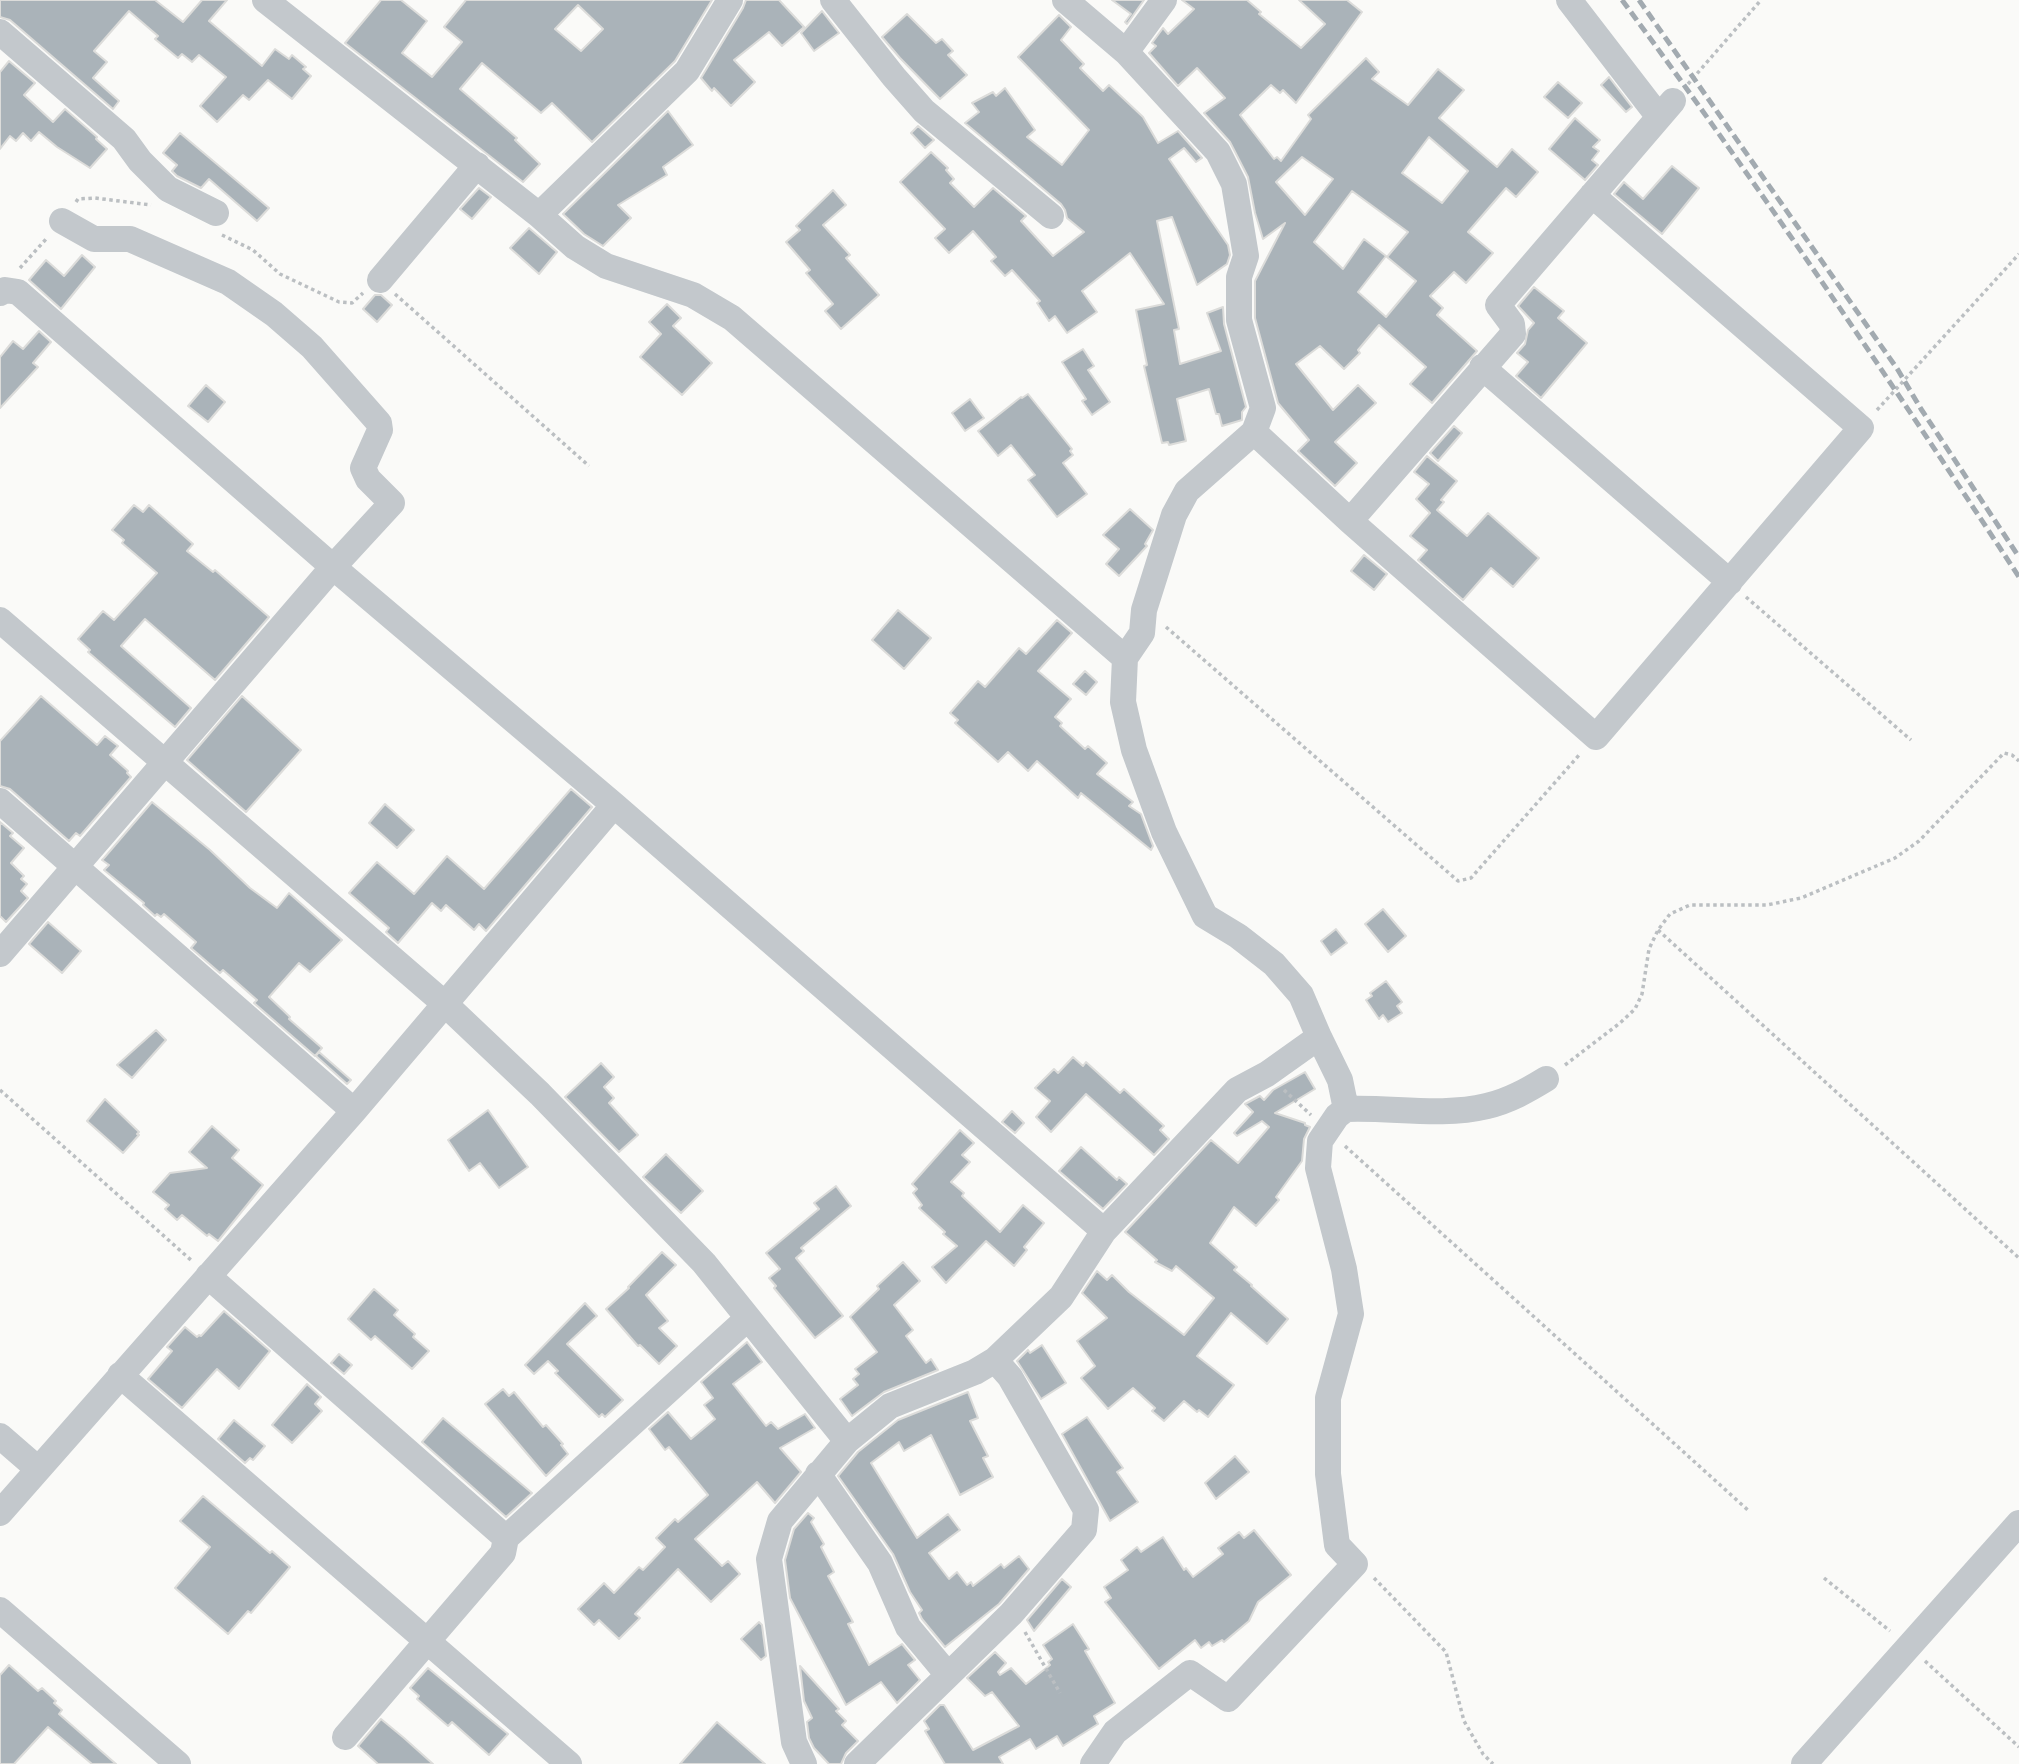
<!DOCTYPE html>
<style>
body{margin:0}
canvas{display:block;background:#fafaf8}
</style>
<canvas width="2019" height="1764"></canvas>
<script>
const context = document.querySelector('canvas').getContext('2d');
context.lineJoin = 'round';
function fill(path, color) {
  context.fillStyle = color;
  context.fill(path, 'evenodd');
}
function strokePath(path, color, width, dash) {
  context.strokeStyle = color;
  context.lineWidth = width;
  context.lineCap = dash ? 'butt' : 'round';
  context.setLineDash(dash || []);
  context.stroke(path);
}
const building = new Path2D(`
 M 0,0 L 155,0 L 183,22 L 202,0 L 227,0 L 209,21 L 262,66 L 275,49 L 289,59 L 292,55 L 306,67 L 303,69 L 311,76 L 292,99 L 268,80 L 249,100 L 243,95 L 217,122 L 200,106 L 226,77 L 199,55 L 192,62 L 182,54 L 178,58 L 155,39 L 158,36 L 129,11 L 94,51 L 107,62 L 93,78 L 119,101 L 113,109 L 10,20 L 0,17 Z
 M 381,0 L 401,0 L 427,21 L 402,53 L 432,77 L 462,42 L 444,27 L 466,0 L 712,0 L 675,61 L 592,142 L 552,103 L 541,113 L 482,63 L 460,89 L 517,138 L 515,140 L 540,164 L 523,182 L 345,43 ZM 578,5 L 603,29 L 581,51 L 555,29 Z
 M 746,0 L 779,0 L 804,27 L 782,46 L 769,32 L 734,60 L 755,82 L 731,106 L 714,88 L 712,91 L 701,78 L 743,8 Z
 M 1112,0 L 1144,0 L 1127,24 L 1125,22 L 1131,14 Z
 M 1182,0 L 1247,0 L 1261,12 L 1259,14 L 1301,48 L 1325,24 L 1299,0 L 1347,0 L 1362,12 L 1296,103 L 1283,90 L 1280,93 L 1271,85 L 1240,115 L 1274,159 L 1277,157 L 1281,161 L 1311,119 L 1308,115 L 1366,58 L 1379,72 L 1372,79 L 1408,105 L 1438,69 L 1464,90 L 1439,118 L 1497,167 L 1512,149 L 1538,172 L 1516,197 L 1506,188 L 1468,232 L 1493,253 L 1466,283 L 1454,272 L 1430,296 L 1443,308 L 1437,315 L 1477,351 L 1432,403 L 1410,384 L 1426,367 L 1379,325 L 1358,350 L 1360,353 L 1344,369 L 1320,346 L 1296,364 L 1333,410 L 1358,385 L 1376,403 L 1335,442 L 1357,463 L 1335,486 L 1298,451 L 1309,440 L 1278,403 L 1255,318 L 1255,281 L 1285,223 L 1263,239 L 1255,213 L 1248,177 L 1230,142 L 1204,113 L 1225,98 L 1197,68 L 1178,86 L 1149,53 L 1156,46 L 1152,43 L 1163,28 L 1168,34 L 1194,9 ZM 1429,137 L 1468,171 L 1442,203 L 1402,173 ZM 1302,157 L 1333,179 L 1305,215 L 1276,182 ZM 1352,191 L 1408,232 L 1387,257 L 1416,281 L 1386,317 L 1358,292 L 1386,256 L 1364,239 L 1343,269 L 1314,242 Z
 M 822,11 L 839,33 L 814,51 L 801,33 Z
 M 907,14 L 936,43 L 942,39 L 953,51 L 948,55 L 967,75 L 940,99 L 900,58 L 882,37 Z
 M 1059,15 L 1071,27 L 1061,40 L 1084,64 L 1080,68 L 1103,91 L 1109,85 L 1143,117 L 1158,143 L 1178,131 L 1202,158 L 1196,162 L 1184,148 L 1169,159 L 1228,245 L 1230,255 L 1227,264 L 1197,285 L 1172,217 L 1157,221 L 1179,329 L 1174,330 L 1180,364 L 1221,351 L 1207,313 L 1223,307 L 1224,324 L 1246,407 L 1242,412 L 1242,420 L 1222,426 L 1219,414 L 1216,414 L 1209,389 L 1177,399 L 1186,441 L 1169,445 L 1168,442 L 1162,443 L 1144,366 L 1147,365 L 1136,310 L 1164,304 L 1130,253 L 1082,291 L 1097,312 L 1067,333 L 1055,316 L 1049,321 L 1037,303 L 1040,301 L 1012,270 L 1005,276 L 991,261 L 996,257 L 973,231 L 949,253 L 935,238 L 945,229 L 900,182 L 931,152 L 948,168 L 946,170 L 954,179 L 950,183 L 974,207 L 993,188 L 1026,216 L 1021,221 L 1053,256 L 1084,232 L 1067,218 L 1065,210 L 1061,204 L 965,123 L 979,112 L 972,103 L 993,92 L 996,96 L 1005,88 L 1035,130 L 1027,137 L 1062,165 L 1089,130 L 1018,57 Z
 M 9,61 L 35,83 L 24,95 L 53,122 L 65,109 L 97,137 L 96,139 L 107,149 L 90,168 L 57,147 L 39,132 L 31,141 L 23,133 L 16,141 L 10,136 L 0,149 L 0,72 Z
 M 1609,77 L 1632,107 L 1626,112 L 1601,85 Z
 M 1558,82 L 1582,103 L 1568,118 L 1544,97 Z
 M 668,111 L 693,145 L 663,167 L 667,175 L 618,205 L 631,218 L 603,246 L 584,234 L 563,214 Z
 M 1575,118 L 1600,140 L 1593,147 L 1599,151 L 1592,160 L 1598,165 L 1585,180 L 1549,149 Z
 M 918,126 L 934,140 L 925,148 L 911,133 Z
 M 180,133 L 269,208 L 257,221 L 209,179 L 201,188 L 177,176 L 172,171 L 177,165 L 163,153 Z
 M 1672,166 L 1699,188 L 1662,234 L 1614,194 L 1624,182 L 1643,199 Z
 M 479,188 L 491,197 L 472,219 L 460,209 Z
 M 833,190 L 846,205 L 823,225 L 850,255 L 846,258 L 879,295 L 841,329 L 825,311 L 833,304 L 806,273 L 810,270 L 786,242 L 800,230 L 796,226 Z
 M 529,228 L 557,252 L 539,274 L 510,248 Z
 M 82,255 L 95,267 L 61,309 L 29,280 L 46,260 L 64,276 Z
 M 1534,287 L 1564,311 L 1558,318 L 1587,343 L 1541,398 L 1516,376 L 1528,362 L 1517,353 L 1525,344 L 1528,330 L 1534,323 L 1518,306 Z
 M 375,295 L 381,295 L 392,305 L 377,322 L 363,309 Z
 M 667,304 L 681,318 L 673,326 L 712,363 L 682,395 L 640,357 L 661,334 L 649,322 Z
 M 39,331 L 51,342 L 33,363 L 38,367 L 0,408 L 0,357 L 13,341 L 23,349 Z
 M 1083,349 L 1094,366 L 1088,370 L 1110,402 L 1092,415 L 1082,401 L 1086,399 L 1062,362 Z
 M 206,385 L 225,402 L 208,422 L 188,406 Z
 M 1028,394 L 1072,449 L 1070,451 L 1073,455 L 1063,463 L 1087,494 L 1057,517 L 1028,480 L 1035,475 L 1011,445 L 998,456 L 978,431 L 1021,397 L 1022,398 Z
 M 970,399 L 984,418 L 965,431 L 952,413 Z
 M 1454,426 L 1462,433 L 1438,461 L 1430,453 Z
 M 1427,456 L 1457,481 L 1441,500 L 1444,502 L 1437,510 L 1467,536 L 1488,513 L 1539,558 L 1513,587 L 1491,568 L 1463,600 L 1418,560 L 1427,550 L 1410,536 L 1430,513 L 1416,499 L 1429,484 L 1414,472 Z
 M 134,505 L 143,512 L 149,505 L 193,544 L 187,551 L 213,572 L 215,570 L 269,617 L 215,680 L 145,619 L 121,646 L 191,708 L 175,727 L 88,652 L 90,650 L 78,639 L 103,611 L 114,620 L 157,573 L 122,543 L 124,540 L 112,530 Z
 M 1130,509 L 1153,530 L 1145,544 L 1147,546 L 1119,576 L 1106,564 L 1119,549 L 1103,535 Z
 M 1364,555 L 1387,574 L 1374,590 L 1351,571 Z
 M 898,610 L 931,638 L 904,669 L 872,640 Z
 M 1057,620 L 1072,633 L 1038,671 L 1071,699 L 1055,717 L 1062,723 L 1060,726 L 1085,749 L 1088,746 L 1107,763 L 1097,774 L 1133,802 L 1129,806 L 1141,814 L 1153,846 L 1151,850 L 1081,793 L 1078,798 L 1037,761 L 1028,771 L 1008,752 L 998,762 L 955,723 L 958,720 L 950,713 L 978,681 L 985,687 L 1019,648 L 1026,654 Z
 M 1085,671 L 1097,682 L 1086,695 L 1073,684 Z
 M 41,696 L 97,745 L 105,736 L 118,746 L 110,755 L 128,771 L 127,773 L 131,777 L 80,836 L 76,833 L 69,841 L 10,789 L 0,786 L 0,741 Z
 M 242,696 L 301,750 L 246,812 L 187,760 Z
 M 571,789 L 592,807 L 486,931 L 479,924 L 474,930 L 446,905 L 441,911 L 432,903 L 398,943 L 386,932 L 389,928 L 349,893 L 377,862 L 414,894 L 447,856 L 484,889 Z
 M 152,802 L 210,850 L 250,888 L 277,908 L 289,893 L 342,940 L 310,972 L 299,963 L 269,997 L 290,1017 L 289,1019 L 322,1048 L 315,1056 L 254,1003 L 257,1000 L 223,970 L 220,973 L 191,948 L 196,942 L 164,914 L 161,917 L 157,914 L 155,916 L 143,905 L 144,903 L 104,870 L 109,865 L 102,860 L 104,858 Z
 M 385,804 L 414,830 L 397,848 L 369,823 Z
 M 0,822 L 13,833 L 10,836 L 24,848 L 11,863 L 24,876 L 21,879 L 27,884 L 21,891 L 28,898 L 6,922 L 0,916 Z
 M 1383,909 L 1406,936 L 1388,952 L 1365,924 Z
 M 48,922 L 81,951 L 62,973 L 29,944 Z
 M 1336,929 L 1347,943 L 1331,955 L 1321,941 Z
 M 1386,981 L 1402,1002 L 1397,1006 L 1402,1013 L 1388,1022 L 1383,1015 L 1379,1019 L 1366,1000 L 1372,996 L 1370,993 Z
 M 156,1030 L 166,1040 L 132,1078 L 117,1065 Z
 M 319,1052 L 351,1080 L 347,1084 L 316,1056 Z
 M 1073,1057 L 1083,1066 L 1086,1062 L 1120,1093 L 1124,1089 L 1164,1126 L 1160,1130 L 1169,1139 L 1154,1155 L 1086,1094 L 1051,1132 L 1036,1117 L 1050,1101 L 1035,1088 L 1054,1069 L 1058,1073 Z
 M 601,1063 L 614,1077 L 604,1087 L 614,1098 L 609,1103 L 638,1135 L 619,1152 L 565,1097 Z
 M 1305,1072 L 1315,1089 L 1275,1113 L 1305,1123 L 1305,1125 L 1310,1127 L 1304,1139 L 1302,1161 L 1276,1197 L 1279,1200 L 1256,1226 L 1234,1207 L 1210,1243 L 1237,1267 L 1234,1270 L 1252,1285 L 1251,1286 L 1288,1319 L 1267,1344 L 1231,1313 L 1197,1356 L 1234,1385 L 1208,1417 L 1199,1410 L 1197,1412 L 1184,1401 L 1164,1421 L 1152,1411 L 1155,1408 L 1133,1388 L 1108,1409 L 1081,1378 L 1095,1366 L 1077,1341 L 1107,1318 L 1082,1293 L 1097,1271 L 1107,1280 L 1112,1275 L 1129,1292 L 1184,1335 L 1214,1298 L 1176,1266 L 1172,1271 L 1155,1262 L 1157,1260 L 1125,1232 L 1211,1140 L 1238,1163 L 1269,1127 L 1262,1121 L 1237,1136 L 1234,1133 L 1253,1112 L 1245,1104 L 1260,1096 L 1264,1100 L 1273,1090 Z
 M 105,1099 L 139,1132 L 137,1134 L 139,1135 L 123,1153 L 87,1121 Z
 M 488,1110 L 528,1167 L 499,1188 L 480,1163 L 469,1171 L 448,1140 Z
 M 1012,1111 L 1024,1123 L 1015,1133 L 1002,1122 Z
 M 212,1126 L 239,1150 L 232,1158 L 263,1185 L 218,1241 L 209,1234 L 207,1236 L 182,1215 L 177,1220 L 165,1209 L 169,1205 L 153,1192 L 170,1173 L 207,1168 L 189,1152 Z
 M 960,1130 L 974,1143 L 962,1155 L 970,1162 L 951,1182 L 964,1193 L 962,1196 L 1000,1232 L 1023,1205 L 1044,1223 L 1024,1247 L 1027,1250 L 1014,1266 L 986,1241 L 946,1283 L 932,1267 L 957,1246 L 943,1234 L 945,1232 L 919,1208 L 922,1205 L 913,1193 L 917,1189 L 912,1184 Z
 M 1081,1147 L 1117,1180 L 1119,1177 L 1127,1184 L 1103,1209 L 1059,1171 Z
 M 666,1154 L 703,1191 L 681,1213 L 643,1177 Z
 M 836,1186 L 851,1206 L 801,1248 L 804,1251 L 796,1258 L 843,1316 L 815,1338 L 774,1288 L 776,1286 L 769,1278 L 780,1269 L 766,1253 L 819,1209 L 814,1203 Z
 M 662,1252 L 676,1265 L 646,1295 L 668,1321 L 659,1328 L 677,1346 L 659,1364 L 640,1345 L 638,1346 L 606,1309 L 629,1288 L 628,1287 Z
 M 903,1262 L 920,1281 L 894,1305 L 913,1330 L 906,1336 L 926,1363 L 931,1359 L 938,1370 L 884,1392 L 852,1416 L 840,1399 L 858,1385 L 853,1379 L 859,1374 L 855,1369 L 877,1352 L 850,1317 L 879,1289 L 877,1286 Z
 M 374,1289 L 398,1310 L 394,1315 L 415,1334 L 413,1337 L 429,1351 L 412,1369 L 375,1336 L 371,1340 L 348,1319 Z
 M 585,1303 L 597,1316 L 567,1344 L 623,1400 L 605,1417 L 602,1414 L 599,1417 L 555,1373 L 558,1371 L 548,1361 L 534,1374 L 525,1365 Z
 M 224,1311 L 270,1351 L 239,1389 L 217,1369 L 182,1408 L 148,1379 L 172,1351 L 167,1347 L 185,1327 L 197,1337 L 199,1335 L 201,1336 Z
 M 747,1342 L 762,1362 L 733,1384 L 766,1426 L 771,1422 L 778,1429 L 805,1414 L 815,1428 L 780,1448 L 801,1472 L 775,1503 L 757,1482 L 695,1539 L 722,1566 L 728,1561 L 740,1574 L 711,1602 L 678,1569 L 635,1614 L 640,1618 L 619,1639 L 599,1620 L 594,1625 L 578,1609 L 604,1583 L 614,1593 L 639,1567 L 643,1570 L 665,1547 L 656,1538 L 675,1519 L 678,1522 L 708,1495 L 669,1447 L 665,1450 L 649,1429 L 668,1412 L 691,1439 L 715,1419 L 704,1405 L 713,1398 L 701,1382 Z
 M 1042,1345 L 1066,1383 L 1041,1399 L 1017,1361 L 1028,1350 L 1030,1353 Z
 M 339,1354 L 352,1365 L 344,1374 L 331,1363 Z
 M 307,1384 L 321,1397 L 315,1404 L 322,1411 L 292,1443 L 272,1425 Z
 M 503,1389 L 509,1396 L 514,1392 L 543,1427 L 546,1425 L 563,1444 L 561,1445 L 568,1454 L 546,1476 L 485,1404 Z
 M 968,1392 L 978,1418 L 970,1421 L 988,1456 L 983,1458 L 993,1477 L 960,1495 L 931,1435 L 904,1451 L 899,1442 L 871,1463 L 917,1538 L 948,1514 L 960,1530 L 929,1553 L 949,1579 L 957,1572 L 967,1585 L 971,1582 L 973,1586 L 1001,1564 L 1004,1568 L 1019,1556 L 1029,1569 L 999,1604 L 945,1647 L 922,1619 L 919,1613 L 922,1610 L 910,1592 L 893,1554 L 838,1476 L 858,1452 L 898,1420 Z
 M 1087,1417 L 1123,1468 L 1117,1472 L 1138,1502 L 1110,1521 L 1062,1434 Z
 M 443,1418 L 532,1493 L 506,1517 L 422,1442 Z
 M 234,1420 L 265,1446 L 253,1460 L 250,1458 L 245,1463 L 218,1439 Z
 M 1235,1456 L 1249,1472 L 1216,1499 L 1205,1483 Z
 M 203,1496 L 270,1553 L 272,1551 L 290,1567 L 251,1613 L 248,1611 L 228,1634 L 175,1588 L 210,1547 L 180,1521 Z
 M 808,1513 L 814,1518 L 811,1522 L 824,1544 L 821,1547 L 834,1572 L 828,1576 L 853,1622 L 848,1624 L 869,1665 L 902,1644 L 915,1660 L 908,1665 L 920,1680 L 897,1703 L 881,1682 L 846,1705 L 790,1598 L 785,1560 L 794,1529 Z
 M 1254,1530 L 1291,1575 L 1258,1602 L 1249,1621 L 1224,1642 L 1222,1640 L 1212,1646 L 1209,1642 L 1201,1648 L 1195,1640 L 1159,1669 L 1105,1602 L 1111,1598 L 1104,1587 L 1128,1570 L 1121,1560 L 1137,1547 L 1141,1552 L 1163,1537 L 1184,1570 L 1186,1568 L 1193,1577 L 1223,1554 L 1218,1548 L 1239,1532 L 1244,1538 Z
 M 1062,1579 L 1071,1587 L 1034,1631 L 1027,1620 Z
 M 759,1622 L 762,1625 L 766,1656 L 761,1660 L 741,1639 Z
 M 1073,1624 L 1089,1649 L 1085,1651 L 1115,1703 L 1094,1716 L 1098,1724 L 1063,1746 L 1057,1736 L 1036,1749 L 1030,1739 L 999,1757 L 1003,1764 L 945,1764 L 925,1731 L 929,1729 L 924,1721 L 940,1705 L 944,1705 L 973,1750 L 1019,1726 L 992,1692 L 985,1696 L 967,1678 L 995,1652 L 1006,1663 L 998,1672 L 1000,1675 L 1011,1668 L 1026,1684 L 1050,1665 L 1048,1662 L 1052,1659 L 1043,1645 Z
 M 9,1665 L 38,1691 L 42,1688 L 56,1701 L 54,1703 L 62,1710 L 59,1714 L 116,1764 L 92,1764 L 48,1727 L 14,1764 L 0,1764 L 0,1675 Z
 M 800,1666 L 839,1709 L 836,1711 L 846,1721 L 842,1725 L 858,1741 L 846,1753 L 841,1764 L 829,1764 L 814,1748 L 809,1738 L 807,1722 L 812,1718 L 804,1701 Z
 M 428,1668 L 508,1734 L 489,1755 L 452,1722 L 448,1726 L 417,1699 L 419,1696 L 410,1688 Z
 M 381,1719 L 404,1738 L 433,1764 L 378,1764 L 358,1746 Z
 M 717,1722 L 765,1764 L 680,1764 Z`);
fill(building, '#aab3b9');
strokePath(building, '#dcdcda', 2);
strokePath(new Path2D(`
 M 1688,84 L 1761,0
 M 76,202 L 78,199 L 95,198 L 151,205
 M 222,235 L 253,250 L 280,274 L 339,302 L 352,303 L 363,293
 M 20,268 L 47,238
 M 395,294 L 589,466
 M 1877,410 L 2019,254
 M 1746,597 L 1911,740
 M 1166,627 L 1458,881 L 1471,878 L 1580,754
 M 1658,930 L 2019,1258
 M 1565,1065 L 1620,1023 L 1635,1009 L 1642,994 L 1649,949 L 1658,930 L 1670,914 L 1690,905 L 1767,905 L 1801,898 L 1895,858 L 1919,841 L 2004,753 L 2012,755 L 2019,761
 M 0,1090 L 192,1261
 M 1284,1090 L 1311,1115
 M 1345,1146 L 1750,1512
 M 1374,1578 L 1446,1652 L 1464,1721 L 1483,1754 L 1493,1764
 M 1824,1578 L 1890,1631
 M 1025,1632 L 1060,1693
 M 1925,1661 L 2019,1747`), '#bbbfc2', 3.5, [3.5, 3.5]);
strokePath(new Path2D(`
 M 265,0 L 539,215 L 575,247 L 606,266 L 693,295 L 732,318 L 1125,658
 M 833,0 L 894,77 L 924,111 L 1051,216
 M 1569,0 L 1659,117
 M 0,32 L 124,139 L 140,161 L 168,189 L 216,213
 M 1126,52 L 1164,0
 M 539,215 L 687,71 L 730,0
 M 380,280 L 477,165
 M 0,293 L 5,290 L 18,292 L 333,567 L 614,805 L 1104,1231
 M 1482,367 L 1730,582
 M 1254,432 L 1350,521 L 1596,737 L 1861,428 L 1592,195
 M 1350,521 L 1513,334 L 1512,324 L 1498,305 L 1673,101
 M 0,620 L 445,1004 L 540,1094 L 704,1263 L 847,1441
 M 0,801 L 354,1111
 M 0,954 L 333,567 L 392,503 L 368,479 L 363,468 L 380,430 L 379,423 L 312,347 L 274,314 L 228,282 L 130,239 L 94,239 L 62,221
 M 1319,1037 L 1340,1080 L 1346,1109
 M 208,1276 L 506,1538 L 503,1553 L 345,1737
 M 120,1375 L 569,1764
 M 0,1436 L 38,1469
 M 818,1474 L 880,1563 L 908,1627 L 948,1675
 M 0,1513 L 354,1111 L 614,805
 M 506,1538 L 748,1318
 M 0,1610 L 178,1764
 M 804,1764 L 794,1742 L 769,1559 L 780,1521 L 847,1441 L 890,1406 L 975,1372 L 995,1360 L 1061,1297 L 1104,1231 L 1237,1090 L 1267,1074 L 1319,1037 L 1301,995 L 1274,964 L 1238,936 L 1205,916 L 1164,832 L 1134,750 L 1123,702 L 1125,658 L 1142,633 L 1144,610 L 1174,515 L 1187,491 L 1254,432 L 1263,408 L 1239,320 L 1239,277 L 1246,256 L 1234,184 L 1218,152 L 1126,52 L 1065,0
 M 857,1764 L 1011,1614 L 1084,1530 L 1086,1510 L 1010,1377 L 995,1360
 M 1093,1764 L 1115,1732 L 1190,1673 L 1228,1699 L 1355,1564 L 1337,1545 L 1328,1474 L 1328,1398 L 1351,1314 L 1344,1269 L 1318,1168 L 1320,1141 L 1337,1116 L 1346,1109 C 1393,1107 1441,1117 1487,1106 C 1509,1101 1528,1090 1546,1079
 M 1804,1764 L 2019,1523`), '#c3c8cc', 26);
strokePath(new Path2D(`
 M 1622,0 C 1761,188 1891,382 2019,577
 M 1639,0 L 1898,370 L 1921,409 L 2019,557`), '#a2aab0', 5, [10, 5]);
</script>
